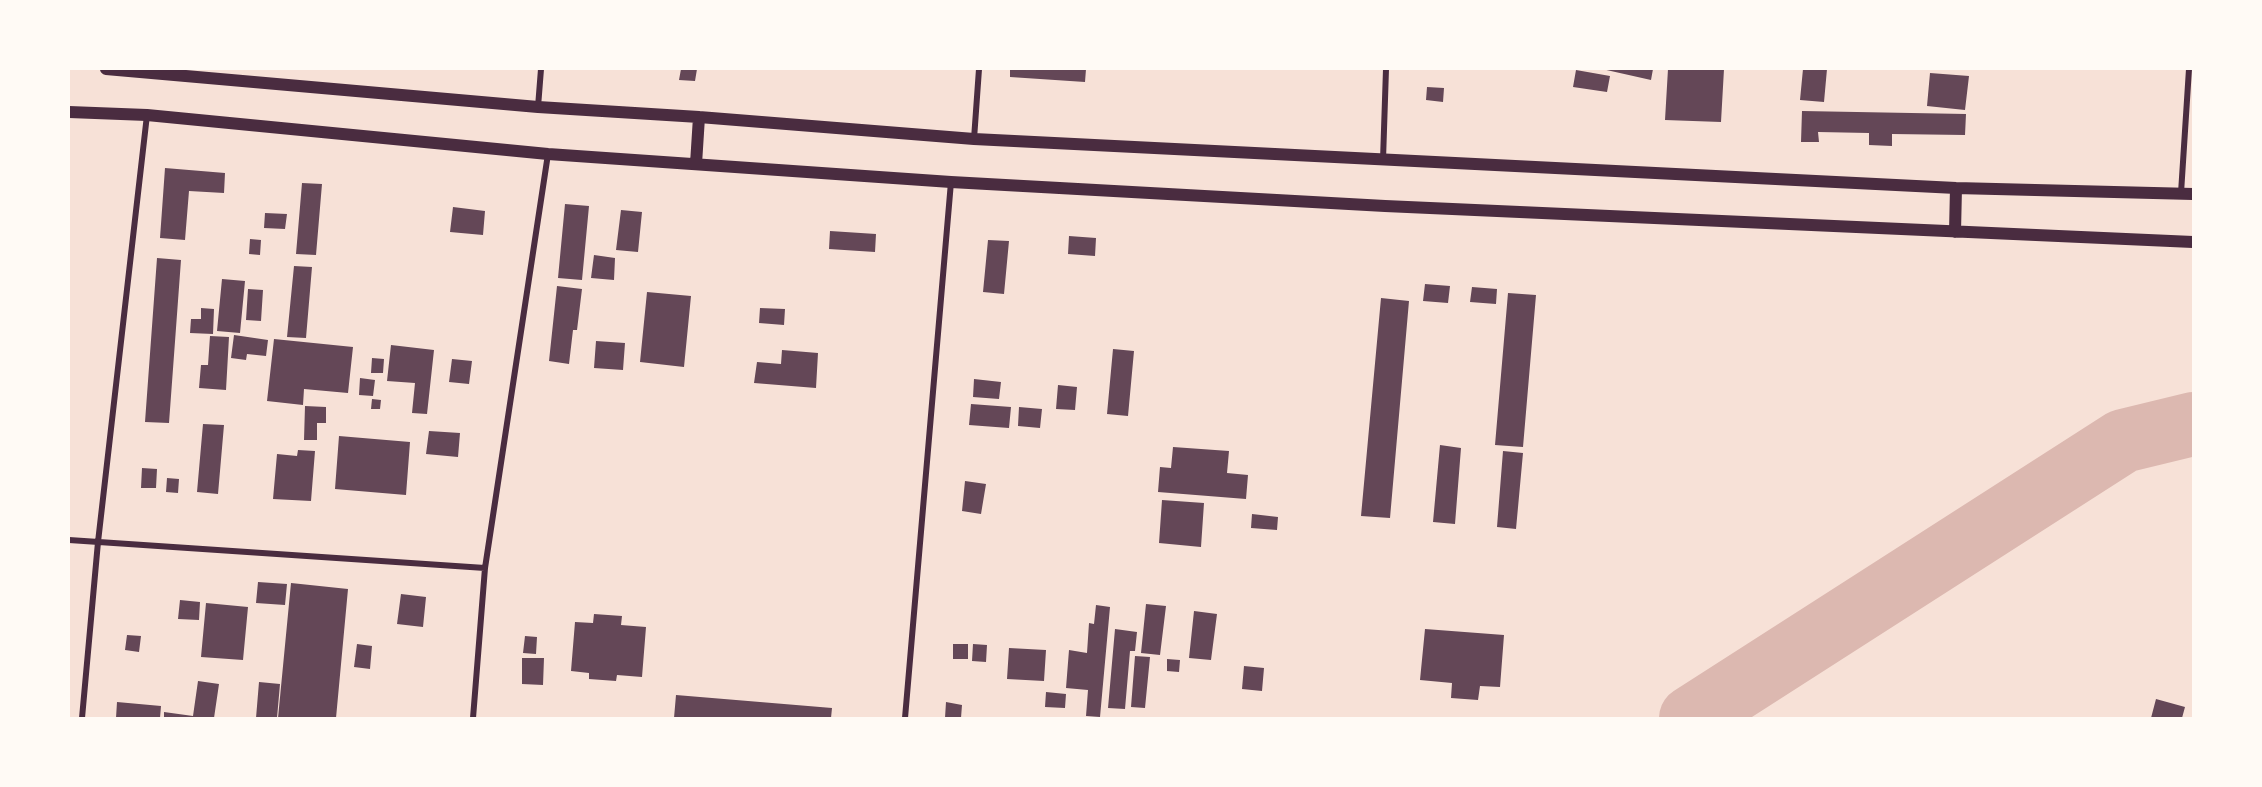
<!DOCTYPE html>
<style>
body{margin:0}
#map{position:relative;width:2262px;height:787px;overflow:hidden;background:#f7e1d7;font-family:Roboto,sans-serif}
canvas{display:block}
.frame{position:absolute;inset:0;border:70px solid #fffaf5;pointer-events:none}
</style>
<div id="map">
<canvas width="2262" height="787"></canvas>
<div class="frame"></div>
</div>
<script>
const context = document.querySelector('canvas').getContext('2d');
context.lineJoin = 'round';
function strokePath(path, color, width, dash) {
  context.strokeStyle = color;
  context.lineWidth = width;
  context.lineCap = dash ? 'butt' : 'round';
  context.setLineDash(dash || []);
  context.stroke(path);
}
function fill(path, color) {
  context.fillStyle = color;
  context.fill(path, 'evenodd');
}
strokePath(new Path2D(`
 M 1691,718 L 2123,441 L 2193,424`), '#dcb8b0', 64);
fill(new Path2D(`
 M 681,69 L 697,69 L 695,81 L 679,80 Z
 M 1010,69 L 1086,69 L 1085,82 L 1010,77 Z
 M 1602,69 L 1653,69 L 1651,80 Z
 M 1668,69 L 1724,69 L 1721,122 L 1665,120 Z
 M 1803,69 L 1827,69 L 1824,102 L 1800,100 Z
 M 1576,70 L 1610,76 L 1607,92 L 1573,87 Z
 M 1930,73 L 1969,76 L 1965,110 L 1927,106 Z
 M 1427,87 L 1444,88 L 1443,102 L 1426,100 Z
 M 1802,111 L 1966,114 L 1965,135 L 1892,134 L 1892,146 L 1869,145 L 1869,133 L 1818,132 L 1819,142 L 1801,142 Z
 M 165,168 L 225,173 L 224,193 L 189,191 L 185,240 L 160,238 Z
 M 302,183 L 322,184 L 316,255 L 296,254 Z
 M 565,204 L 589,206 L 582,280 L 558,278 Z
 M 453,207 L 485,211 L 483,235 L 450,232 Z
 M 621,210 L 642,212 L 638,252 L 616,250 Z
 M 265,213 L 287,214 L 285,229 L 264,228 Z
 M 830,231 L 876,234 L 875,252 L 829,249 Z
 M 1069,236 L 1096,238 L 1095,256 L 1068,254 Z
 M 250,239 L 261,240 L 260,255 L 249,254 Z
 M 988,240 L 1009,241 L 1004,294 L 983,292 Z
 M 594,255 L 615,258 L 614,280 L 591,278 Z
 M 157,258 L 181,260 L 169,423 L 145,422 Z
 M 294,266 L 312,267 L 306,338 L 287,337 Z
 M 222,279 L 245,281 L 240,333 L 217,331 Z
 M 1425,284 L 1450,286 L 1448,303 L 1423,301 Z
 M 557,286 L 582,289 L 577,330 L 573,330 L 569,364 L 549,361 Z
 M 1472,287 L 1497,289 L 1496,304 L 1470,302 Z
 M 248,289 L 263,290 L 261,321 L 246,320 Z
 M 647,292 L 691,296 L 684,367 L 640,362 Z
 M 1508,293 L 1536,295 L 1523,447 L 1495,445 Z
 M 1381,298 L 1409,301 L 1390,518 L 1361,516 Z
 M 201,308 L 214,309 L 213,334 L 190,333 L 191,319 L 201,319 Z
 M 760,308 L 785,309 L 784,325 L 759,323 Z
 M 234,335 L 268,340 L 266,356 L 247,354 L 246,360 L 231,358 Z
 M 210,336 L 229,337 L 226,390 L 199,388 L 201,365 L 208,365 Z
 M 274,339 L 353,347 L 348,393 L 304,389 L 303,405 L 267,401 Z
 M 596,341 L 625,343 L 623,370 L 594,368 Z
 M 391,345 L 434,350 L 427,414 L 412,413 L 415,383 L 387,381 Z
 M 1113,349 L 1134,351 L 1128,416 L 1107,414 Z
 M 782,350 L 818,353 L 816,388 L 754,383 L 757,362 L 781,364 Z
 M 372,358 L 384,359 L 383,373 L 371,373 Z
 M 452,359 L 472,361 L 469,384 L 449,382 Z
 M 360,378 L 375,380 L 373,396 L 359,395 Z
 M 974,379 L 1001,382 L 999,399 L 973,397 Z
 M 1058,385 L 1077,387 L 1075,410 L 1056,409 Z
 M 372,399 L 381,400 L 380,409 L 371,409 Z
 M 971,404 L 1011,407 L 1009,428 L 969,425 Z
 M 305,406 L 326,407 L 326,423 L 317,423 L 317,440 L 304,440 Z
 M 1019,407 L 1042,409 L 1040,428 L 1018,426 Z
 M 203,424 L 224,425 L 218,494 L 197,492 Z
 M 429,431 L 460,433 L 458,457 L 426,454 Z
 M 339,436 L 410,442 L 406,495 L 335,489 Z
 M 1440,445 L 1461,448 L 1455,524 L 1433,522 Z
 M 1173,447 L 1229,451 L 1227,473 L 1248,475 L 1246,499 L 1158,492 L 1160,467 L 1171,468 Z
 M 298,450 L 315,451 L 311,501 L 273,499 L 277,454 L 297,456 Z
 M 1503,451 L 1523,453 L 1516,529 L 1497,527 Z
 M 142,468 L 157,469 L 156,488 L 141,488 Z
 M 167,478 L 179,479 L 178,493 L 166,492 Z
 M 965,481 L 986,484 L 981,514 L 962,511 Z
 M 1162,500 L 1204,503 L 1201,547 L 1159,543 Z
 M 1252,514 L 1278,517 L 1277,530 L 1251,528 Z
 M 258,582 L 287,584 L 285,605 L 256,603 Z
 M 291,583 L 348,589 L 336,718 L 278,718 Z
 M 401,594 L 426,597 L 423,627 L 397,624 Z
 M 180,600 L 200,602 L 199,620 L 178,619 Z
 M 206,603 L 248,607 L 243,660 L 201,657 Z
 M 1146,604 L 1166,606 L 1160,655 L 1141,653 Z
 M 1096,605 L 1110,607 L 1100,717 L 1086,716 L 1088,690 L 1066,688 L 1069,650 L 1087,653 L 1089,623 L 1094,624 Z
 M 1194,611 L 1217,614 L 1211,660 L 1189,658 Z
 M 594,614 L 622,616 L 621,625 L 646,627 L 642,677 L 617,675 L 616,681 L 589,679 L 589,673 L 571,671 L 575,622 L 593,623 Z
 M 1115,629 L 1137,632 L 1135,651 L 1130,651 L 1125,709 L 1108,708 Z
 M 1425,629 L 1504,635 L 1500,687 L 1480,686 L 1478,700 L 1451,698 L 1452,683 L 1420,680 Z
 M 127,635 L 141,636 L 139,652 L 125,650 Z
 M 525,636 L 537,637 L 536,654 L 523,653 Z
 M 357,644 L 372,646 L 370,669 L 354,667 Z
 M 953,644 L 968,644 L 968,659 L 953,659 Z
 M 973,644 L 987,645 L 986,662 L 972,661 Z
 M 1009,648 L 1046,650 L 1044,681 L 1007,679 Z
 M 1135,656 L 1150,657 L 1145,708 L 1131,707 Z
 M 522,658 L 544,658 L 543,685 L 522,684 Z
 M 1167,659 L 1180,660 L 1179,672 L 1167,671 Z
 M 1244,666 L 1264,668 L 1262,691 L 1242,689 Z
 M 198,681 L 219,684 L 214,718 L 164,718 L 164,712 L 193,716 Z
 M 259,682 L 280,684 L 277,718 L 256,718 Z
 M 1046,692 L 1066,694 L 1065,708 L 1045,707 Z
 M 676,695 L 832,708 L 831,718 L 674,718 Z
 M 2156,699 L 2185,707 L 2182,718 L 2151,718 Z
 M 117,702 L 161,706 L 160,718 L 116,718 Z
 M 946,702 L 962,705 L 961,718 L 945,718 Z`), '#644757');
strokePath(new Path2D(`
 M 538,107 L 541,69
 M 974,139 L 979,69
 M 1383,160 L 1386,69
 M 2181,193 L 2189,69
 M 69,540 L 485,568
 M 82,718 L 98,542 L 147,115
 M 473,718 L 485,568 L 548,154
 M 905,718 L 951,182`), '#4a2c40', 6);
strokePath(new Path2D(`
 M 106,69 L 538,107 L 699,117 L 974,139 L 1956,188 L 2193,194
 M 69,112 L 147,115 L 548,154 L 951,182 L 1385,206 L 2193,242
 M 696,164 L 699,117
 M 1955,232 L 1956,188`), '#4a2c40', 12);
</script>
